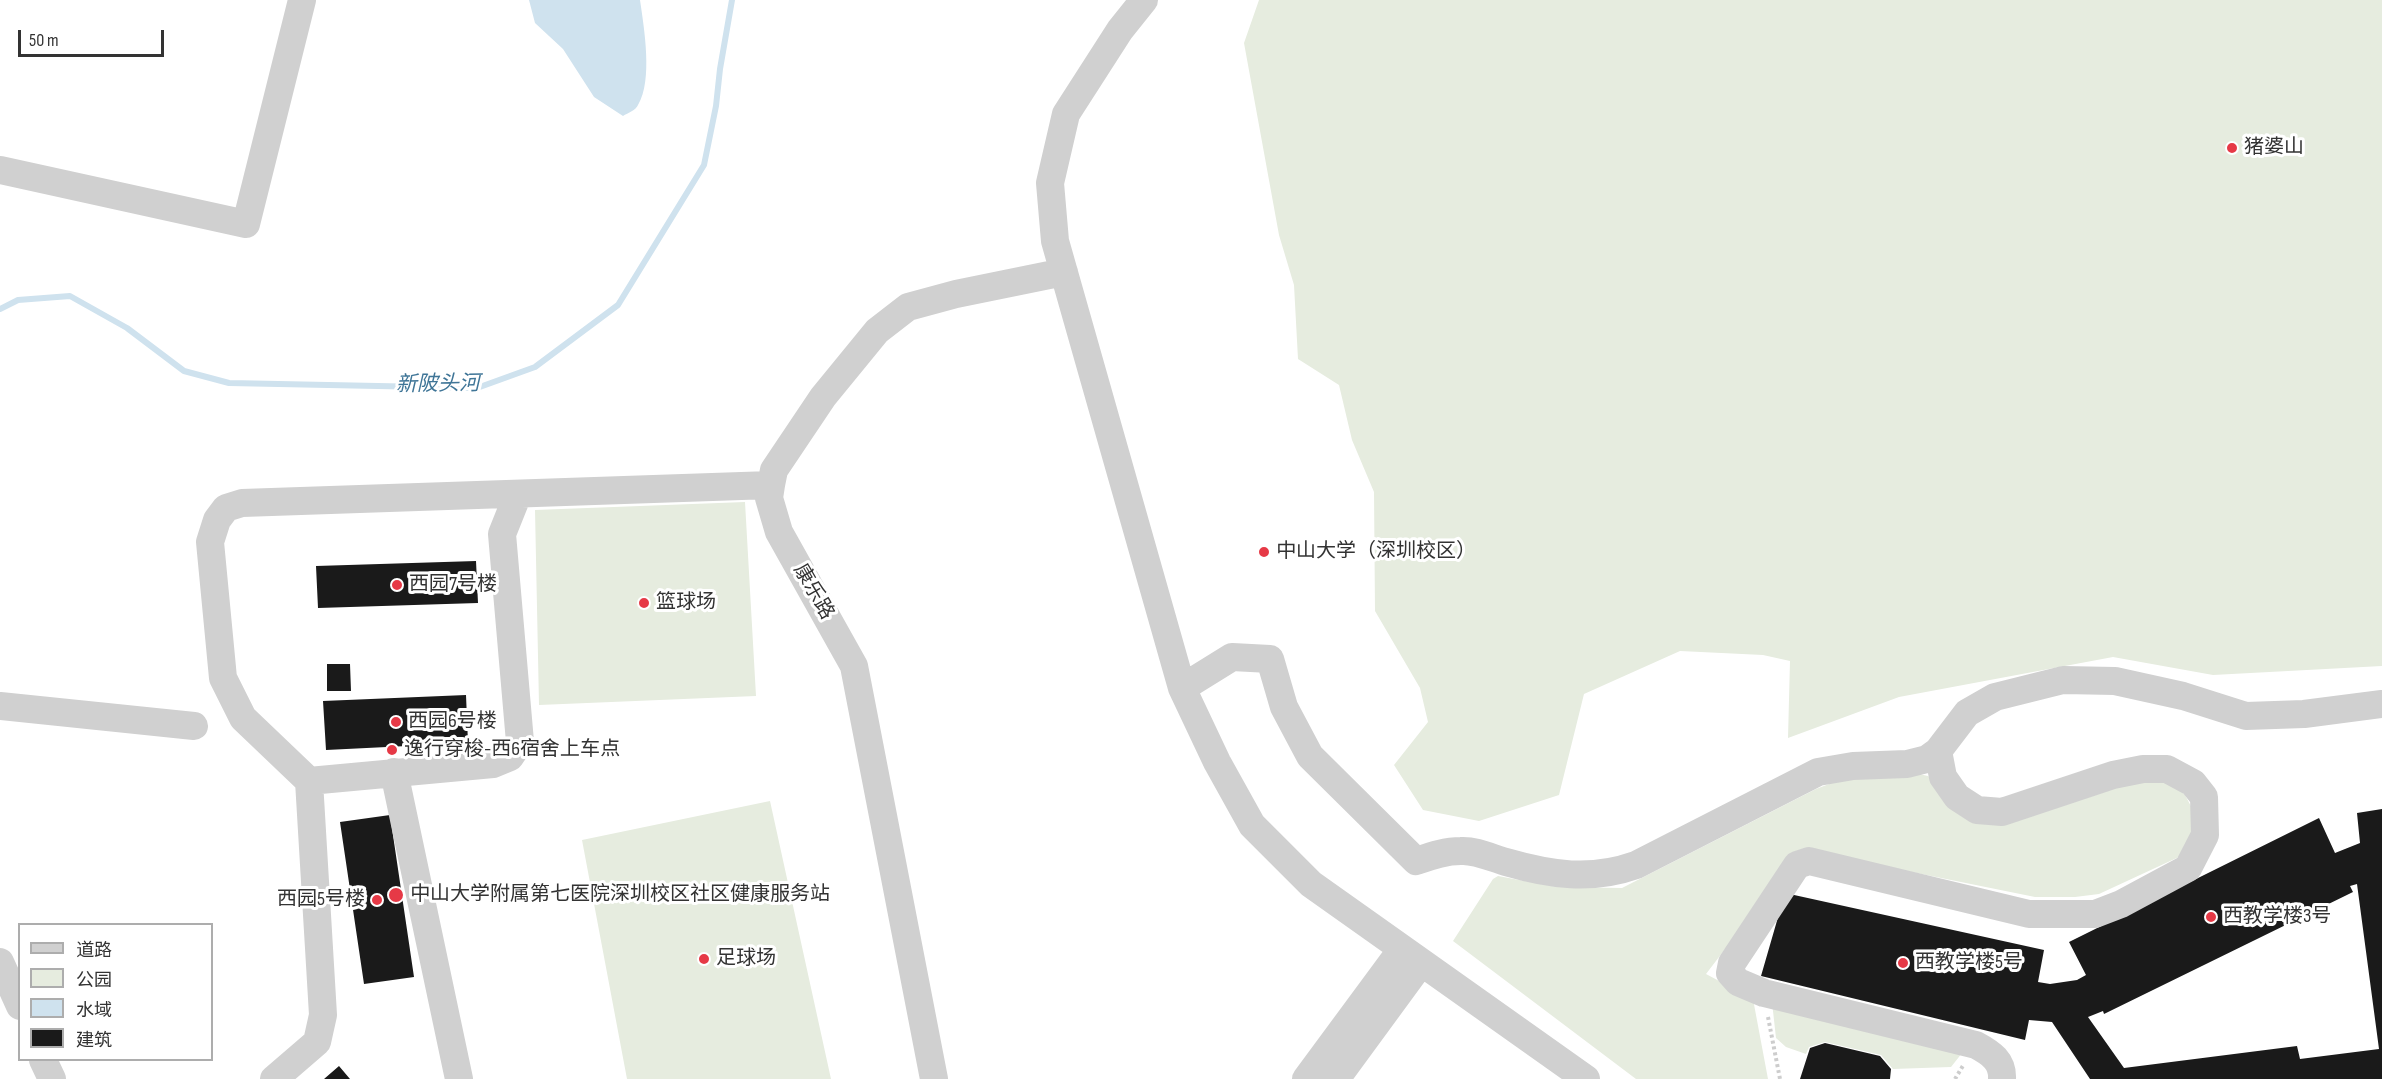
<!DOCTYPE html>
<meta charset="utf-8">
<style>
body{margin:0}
#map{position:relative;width:2382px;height:1079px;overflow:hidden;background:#fff;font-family:"Sofia Sans Condensed","Noto Sans SC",sans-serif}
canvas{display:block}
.legend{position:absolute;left:18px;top:923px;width:195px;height:138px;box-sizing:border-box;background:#fff;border:2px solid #adadad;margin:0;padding:8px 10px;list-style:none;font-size:18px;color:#333}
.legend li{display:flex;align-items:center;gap:12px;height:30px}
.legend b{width:30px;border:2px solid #adadad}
.scale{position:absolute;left:18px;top:30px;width:146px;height:27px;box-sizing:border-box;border:3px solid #333;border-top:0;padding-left:8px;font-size:18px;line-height:21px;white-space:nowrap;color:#333;-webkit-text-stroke:4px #fff;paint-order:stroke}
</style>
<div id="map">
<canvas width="2382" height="1079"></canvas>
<ul class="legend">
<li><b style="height:8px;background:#d0d0d0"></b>道路</li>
<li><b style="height:16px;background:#e6ecdf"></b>公园</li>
<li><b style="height:16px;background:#cfe2ee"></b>水域</li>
<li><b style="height:16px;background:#1a1a1a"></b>建筑</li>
</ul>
<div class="scale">50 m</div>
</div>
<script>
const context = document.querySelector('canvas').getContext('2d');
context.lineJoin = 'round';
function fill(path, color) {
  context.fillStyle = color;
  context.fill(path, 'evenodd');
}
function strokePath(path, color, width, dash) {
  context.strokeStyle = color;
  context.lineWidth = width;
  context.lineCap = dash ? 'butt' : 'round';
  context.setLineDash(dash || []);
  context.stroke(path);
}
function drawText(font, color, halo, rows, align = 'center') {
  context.font = font + ' "Sofia Sans Condensed","Noto Sans SC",sans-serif';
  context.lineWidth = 6;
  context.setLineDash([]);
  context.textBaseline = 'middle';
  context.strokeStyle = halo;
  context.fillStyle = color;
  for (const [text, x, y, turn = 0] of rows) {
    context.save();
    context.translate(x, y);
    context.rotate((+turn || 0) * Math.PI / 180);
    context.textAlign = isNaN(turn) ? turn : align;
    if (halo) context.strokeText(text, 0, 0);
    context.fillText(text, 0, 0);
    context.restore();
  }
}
fill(new Path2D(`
 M 1259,0 L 2382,0 L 2382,666 L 2213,675 L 2113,657 L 1899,697 L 1788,738 L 1790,661 L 1763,655 L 1680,651 L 1584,694 L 1559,795 L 1479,821 L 1423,810 L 1394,765 L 1428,722 L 1420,688 L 1375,611 L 1374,492 L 1352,440 L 1339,385 L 1298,359 L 1294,285 L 1279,235 L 1244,43 Z
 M 745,502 L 756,696 L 539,705 L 535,510 Z
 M 1910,772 L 1928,776 L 1935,781 L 1966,817 L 2143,780 L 2173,784 L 2185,795 L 2193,810 L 2194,830 L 2181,856 L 2099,894 L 2075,897 L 2035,897 L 1808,851 L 1797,855 L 1706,974 L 1753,999 L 1768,1079 L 1636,1079 L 1453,941 L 1493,879 L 1498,876 L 1557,887 L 1622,888 L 1816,789 L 1837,781 Z
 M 770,801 L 831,1079 L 627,1079 L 582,840 Z
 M 1772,1002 L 1966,1048 L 1951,1067 L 1893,1069 L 1881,1055 L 1825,1042 L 1809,1047 L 1806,1054 L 1786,1047 L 1776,1038 Z`), '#e6ecdf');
fill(new Path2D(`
 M 529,0 L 640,0 C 644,28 653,80 638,105 C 636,110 628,113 623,116 L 594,97 L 563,49 L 535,23 Z`), '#cfe2ee');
strokePath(new Path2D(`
 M 0,309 L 18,300 L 70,296 L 127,328 L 184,371 L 229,383 L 477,388 L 535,367 L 618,305 L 704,165 L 716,106 L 720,69 L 732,0`), '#cfe2ee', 6);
fill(new Path2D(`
 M 476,561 L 478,603 L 318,608 L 316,566 Z
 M 327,664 L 350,664 L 351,691 L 327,691 Z
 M 466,695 L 468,743 L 326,750 L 323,701 Z
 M 2382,809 L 2382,1079 L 2090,1079 L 2052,1022 L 2029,1020 L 2025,1040 L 1761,976 L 1785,893 L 2044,950 L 2038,982 L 2050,984 L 2077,980 L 2086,975 L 2069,942 L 2319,818 L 2335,853 L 2360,843 L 2357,813 ZM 2357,884 L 2379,1049 L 2300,1059 L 2297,1046 L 2124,1068 L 2088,1017 L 2103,1011 L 2104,1014 L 2353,892 L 2350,886 Z
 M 390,815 L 414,977 L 364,984 L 340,822 Z
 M 1825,1043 L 1880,1056 L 1891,1069 L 1890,1079 L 1800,1079 L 1810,1048 Z
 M 339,1066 L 350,1079 L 324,1079 Z`), '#1a1a1a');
strokePath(new Path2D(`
 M 1768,1017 L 1780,1079
 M 1955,1079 L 1964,1064`), '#cdcdcd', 4, [3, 3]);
strokePath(new Path2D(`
 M 1144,0 L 1120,30 L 1066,114 L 1050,183 L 1055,241 L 1182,688 L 1217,762 L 1252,825 L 1311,884 L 1586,1079
 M 0,170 L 246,224 L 302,0
 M 1182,688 L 1232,657 L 1270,659 L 1284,707 L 1310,756 L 1416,861 C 1431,856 1445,851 1461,851 C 1475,850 1492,858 1506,862 C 1551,875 1591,881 1636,865 L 1818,772 L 1853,766 L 1907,764 L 1927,759 L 1938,751 L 1967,713 L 1995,697 L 2063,680 L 2115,681 L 2183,696 L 2246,716 L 2304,714 L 2382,704
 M 0,706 L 194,726
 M 1938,751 L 1943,777 L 1957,797 L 1977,810 L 2002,812 L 2113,775 L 2143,769 L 2167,769 L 2193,783 L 2204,797 L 2205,835 L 2188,868 L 2121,904 L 2095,914 L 2029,914 L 1809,861 L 1797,865 L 1732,963 L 1730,973 L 1738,982 L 1764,993 L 1976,1045 C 1991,1053 2003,1061 2002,1079
 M 394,772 L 459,1079
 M 309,781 L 493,764 L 510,757 L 520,742 L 502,534 L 518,494
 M 0,962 L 20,1006
 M 43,1060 L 52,1079
 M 274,1079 L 317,1042 L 323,1015 L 309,781 L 243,718 L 223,678 L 210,542 L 217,520 L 226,508 L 242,503 L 771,485
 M 934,1079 L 854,666 L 779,532 L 769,498 L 771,485 L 774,470 L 823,397 L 877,331 L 908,307 L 956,294 L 1064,272
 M 1306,1079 L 1402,949
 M 1336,1079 L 1421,963`), '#d0d0d0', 28);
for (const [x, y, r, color] of [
 [2232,148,6,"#e63946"],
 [1264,552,6,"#e63946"],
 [397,585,6,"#e63946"],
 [644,603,6,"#e63946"],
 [396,722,6,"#e63946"],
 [392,750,6,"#e63946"],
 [396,895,8,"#e63946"],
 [377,900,6,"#e63946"],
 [2211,917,6,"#e63946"],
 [704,959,6,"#e63946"],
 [1903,963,6,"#e63946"]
]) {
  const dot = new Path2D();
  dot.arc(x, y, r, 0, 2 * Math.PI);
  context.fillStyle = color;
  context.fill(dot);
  strokePath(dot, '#fff', 2);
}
drawText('20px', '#333', '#fff', [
 ["猪婆山",2244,148],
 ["中山大学（深圳校区）",1276,552],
 ["西园7号楼",409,585],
 ["篮球场",656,603],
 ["西园6号楼",408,722],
 ["逸行穿梭-西6宿舍上车点",404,750],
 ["中山大学附属第七医院深圳校区社区健康服务站",410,895],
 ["西园5号楼",365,900,"right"],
 ["西教学楼3号",2223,917],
 ["足球场",716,959],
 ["西教学楼5号",1915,963]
], 'left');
drawText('20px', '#333', '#fff', [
 ["康乐路",813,592,60]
]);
drawText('italic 21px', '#3f7597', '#fff', [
 ["新陂头河",438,385,-1]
]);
</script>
